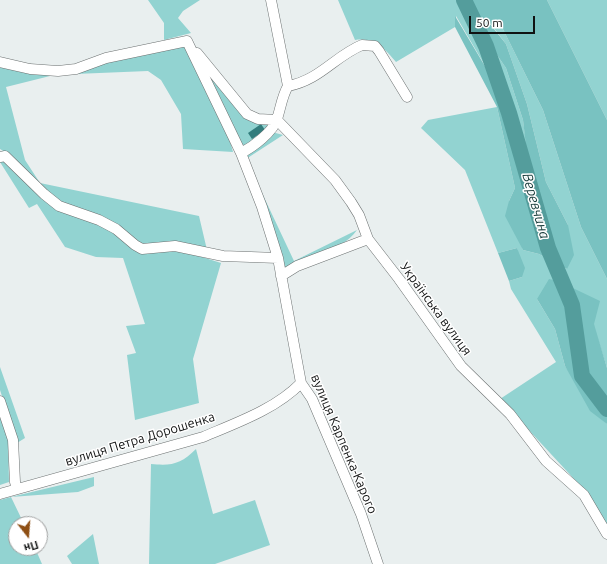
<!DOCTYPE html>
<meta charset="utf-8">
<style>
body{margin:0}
#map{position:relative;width:607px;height:564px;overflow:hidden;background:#e9efef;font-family:Ubuntu,sans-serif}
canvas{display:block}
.north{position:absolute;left:8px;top:516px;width:40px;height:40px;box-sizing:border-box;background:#fff;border:1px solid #9fa0a0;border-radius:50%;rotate:163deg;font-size:11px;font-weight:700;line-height:16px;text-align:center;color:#101212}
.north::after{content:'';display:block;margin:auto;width:14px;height:18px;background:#8e4f14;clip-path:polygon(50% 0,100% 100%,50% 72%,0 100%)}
.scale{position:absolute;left:469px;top:16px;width:66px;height:18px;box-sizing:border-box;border:2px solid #101212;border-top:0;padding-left:5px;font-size:12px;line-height:14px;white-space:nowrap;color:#101212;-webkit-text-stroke:3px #fff;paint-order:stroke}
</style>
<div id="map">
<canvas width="607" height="564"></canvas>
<div class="north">Пн</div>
<div class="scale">50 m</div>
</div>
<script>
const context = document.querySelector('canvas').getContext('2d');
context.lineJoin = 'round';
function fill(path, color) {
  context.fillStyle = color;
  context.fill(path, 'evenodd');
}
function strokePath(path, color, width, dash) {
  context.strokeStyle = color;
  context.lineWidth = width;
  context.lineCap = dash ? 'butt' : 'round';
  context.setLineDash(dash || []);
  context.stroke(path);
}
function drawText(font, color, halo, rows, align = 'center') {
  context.font = font + ' Ubuntu,sans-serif';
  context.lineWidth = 3;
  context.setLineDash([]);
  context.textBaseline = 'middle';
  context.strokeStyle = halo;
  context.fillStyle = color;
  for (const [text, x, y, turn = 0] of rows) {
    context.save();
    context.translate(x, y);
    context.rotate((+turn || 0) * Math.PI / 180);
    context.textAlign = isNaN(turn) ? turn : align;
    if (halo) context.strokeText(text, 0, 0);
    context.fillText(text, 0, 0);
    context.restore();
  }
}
fill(new Path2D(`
 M 148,0 L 200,0 L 183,11 L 178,18 L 191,33 L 164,40 L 164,23 Z
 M 338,0 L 459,0 L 506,68 L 523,120 L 529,164 L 518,156 L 498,88 L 456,16 L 455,27 L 396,62 C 385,49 374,37 355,40 Z
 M 547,0 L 607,0 L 607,120 Z
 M 498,19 L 543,110 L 581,227 L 607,279 L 607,368 L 593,324 L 537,299 L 555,329 L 565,366 L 607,424 L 607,527 L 588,494 L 500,399 L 556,362 L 511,289 L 509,281 L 522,277 L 517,248 L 498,253 L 465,170 L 421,128 L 428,120 L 497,107 L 515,188 L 509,201 L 523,250 L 539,254 L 567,269 L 568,225 L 546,182 L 527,104 L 506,44 L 490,23 Z
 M 184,43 L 230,141 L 233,152 L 183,149 L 181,114 L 161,80 L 148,71 L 75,74 L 110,60 Z
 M 194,52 L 244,114 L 273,122 L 242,151 Z
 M 0,64 L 54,75 L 6,87 L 25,160 L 40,183 L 199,216 L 207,250 L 144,245 L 60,204 L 40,183 L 32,178 L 13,157 L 0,149 Z
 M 272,132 L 283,135 L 246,159 L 294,261 L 357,230 C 340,254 306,255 283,272 L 278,249 L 246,159 L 245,154 Z
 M 0,162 L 4,162 L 56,209 L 103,225 L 137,250 L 180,250 L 221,263 L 193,359 L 199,403 L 135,420 L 127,355 L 136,353 L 126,326 L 145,324 L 123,258 L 96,257 L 65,247 L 37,204 L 29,208 Z
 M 0,367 L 25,438 L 17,443 L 0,390 Z
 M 0,416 L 8,439 L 9,482 L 0,485 Z
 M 196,449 L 213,514 L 255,500 L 270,545 L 215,564 L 149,564 L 151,464 C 172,466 181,464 196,449 Z
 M 94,477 L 94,486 L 78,492 L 11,497 L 24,524 L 16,524 L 16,548 L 35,548 L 42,564 L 0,564 L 0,500 L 11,497 Z
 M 93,534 L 99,564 L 72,564 L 67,556 Z`), '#92d3d1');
fill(new Path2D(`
 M 459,0 L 547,0 L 607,120 L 607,279 L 581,227 L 543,110 L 498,19 L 490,24 L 506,44 L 527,104 L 546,182 L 568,225 L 574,255 L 567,269 L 539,254 L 523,250 L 505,216 L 509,201 L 515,188 L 497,107 L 455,27 L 455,16 L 498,88 L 518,156 L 528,163 L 523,120 L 506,68 Z
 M 517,248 L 525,268 L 522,277 L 509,281 L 498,253 Z
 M 549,279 L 558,281 L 600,301 L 594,324 L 607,368 L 607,424 L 590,411 L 565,366 L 555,329 L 537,299 Z`), '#79c2c1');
strokePath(new Path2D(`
 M 464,0 L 486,46 L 509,113 L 548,248 L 572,305 L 582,376 L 607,409`), '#549d9c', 16);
fill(new Path2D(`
 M 261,124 L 265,130 L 252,139 L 248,133 Z`), '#337d7d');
const minor = new Path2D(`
 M 271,0 L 288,86
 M 187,41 L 241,153 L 262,207 L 278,258 L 301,383 L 312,399 L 361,514 L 378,564
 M 197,53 L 247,114 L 258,119 L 277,120
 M 0,62 L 30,69 L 58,71 L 76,69 L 106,58 L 187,41
 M 277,120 L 335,180 L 351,202 L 359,215 L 368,239 L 399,279 L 461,366 L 510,414 L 546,461 L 584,495 L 607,534
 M 241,153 C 253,147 273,132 277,119 C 281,107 282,96 288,86 C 320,80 335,56 362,45 L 375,46 L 379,51 L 407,97
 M 0,157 L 5,156 L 44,194 L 59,206 L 99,220 L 116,229 L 135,245 L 142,249 L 175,246 L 223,256 L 278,258
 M 281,276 L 297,266 L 368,239
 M 0,401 L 13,440 L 15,482 L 17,489
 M 0,494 L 203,437 C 236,423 276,409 301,383`);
strokePath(minor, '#6c7171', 11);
strokePath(minor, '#fff', 10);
drawText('13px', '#101212', '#fff', [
 ["Українська вулиця",436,309,54],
 ["вулиця Петра Дорошенка",140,439,-17],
 ["вулиця Карпенка-Карого",344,444,67]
]);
drawText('italic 14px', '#173b3a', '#fff', [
 ["Веревчина",536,206,74]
]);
</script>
